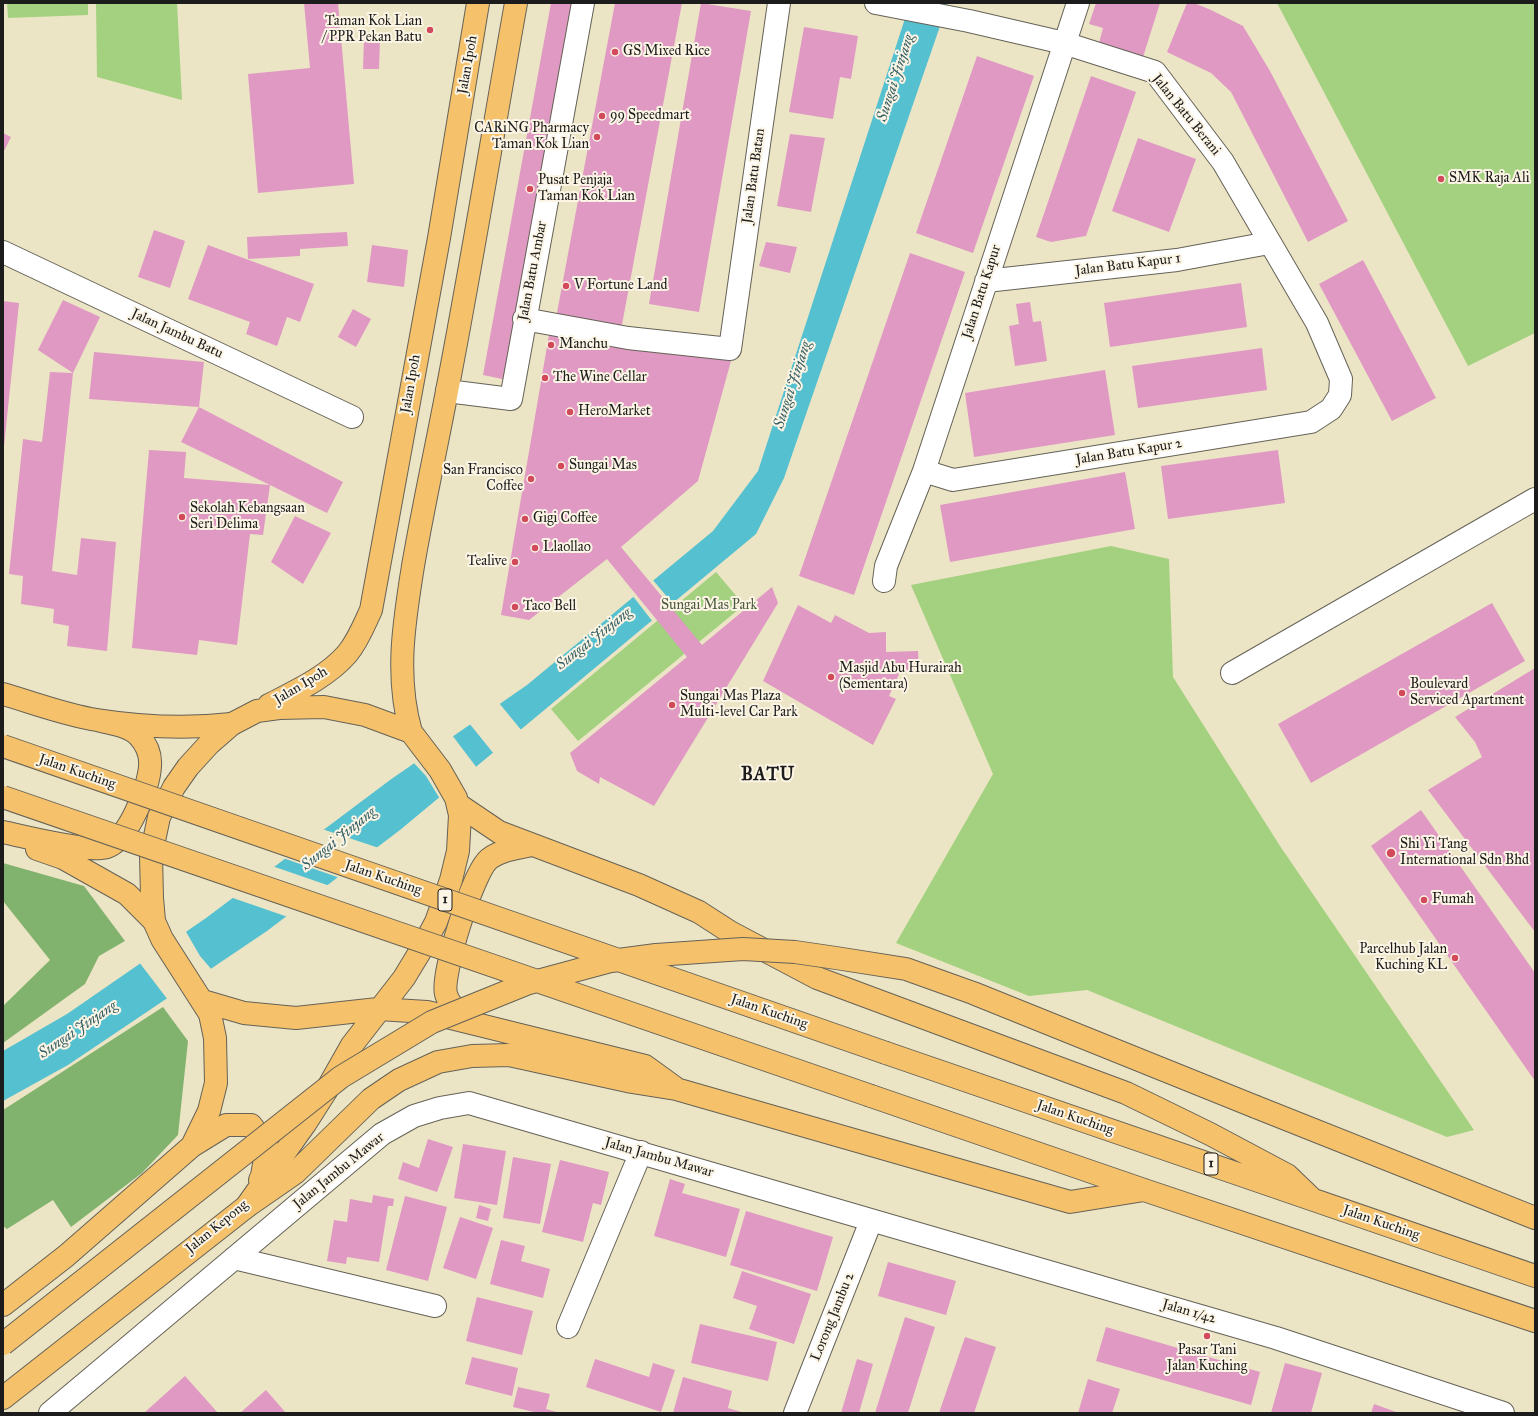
<!DOCTYPE html>
<style>
body{margin:0}
#map{position:relative;width:1538px;height:1416px;overflow:hidden;background:#ece5c5;font-family:"IM FELL Great Primer",serif}
canvas{display:block}
.frame{position:absolute;inset:0;border:4px solid #1c1c1c;pointer-events:none}
</style>
<div id="map">
<canvas width="1538" height="1416"></canvas>
<div class="frame"></div>
</div>
<script>
const context = document.querySelector('canvas').getContext('2d');
context.lineJoin = 'round';
function fill(path, color) {
  context.fillStyle = color;
  context.fill(path, 'evenodd');
}
function strokePath(path, color, width, dash) {
  context.strokeStyle = color;
  context.lineWidth = width;
  context.lineCap = dash ? 'butt' : 'round';
  context.setLineDash(dash || []);
  context.stroke(path);
}
function drawText(font, color, halo, rows, align = 'center') {
  context.font = font + ' "IM FELL Great Primer",serif';
  context.lineWidth = 4;
  context.setLineDash([]);
  context.textBaseline = 'middle';
  context.strokeStyle = halo;
  context.fillStyle = color;
  for (const [text, x, y, turn = 0] of rows) {
    context.save();
    context.translate(x, y);
    context.rotate((+turn || 0) * Math.PI / 180);
    context.textAlign = isNaN(turn) ? turn : align;
    if (halo) context.strokeText(text, 0, 0);
    context.fillText(text, 0, 0);
    context.restore();
  }
}
fill(new Path2D(`
 M 7,3 L 88,3 L 88,15 L 8,18 Z
 M 96,3 L 177,3 L 182,100 L 97,77 Z
 M 1277,3 L 1535,3 L 1535,333 L 1468,366 Z
 M 1111,546 L 1169,559 L 1173,677 L 1280,846 L 1474,1130 L 1447,1137 L 1087,990 L 1029,996 L 896,943 L 993,774 L 911,585 Z
 M 716,572 L 744,605 L 578,741 L 551,709 Z`), '#a3d17f');
fill(new Path2D(`
 M 3,863 L 84,886 L 125,941 L 99,956 L 85,984 L 3,1043 L 3,1006 L 50,960 L 3,901 Z
 M 163,1007 L 188,1041 L 178,1135 L 142,1173 L 71,1227 L 53,1200 L 7,1229 L 3,1226 L 3,1110 Z`), '#82b36e');
fill(new Path2D(`
 M 910,3 L 948,3 L 784,478 L 756,534 L 400,830 L 267,931 L 68,1065 L 3,1101 L 3,1051 L 67,1014 L 206,918 L 390,780 L 527,685 L 713,531 L 758,471 Z`), '#55c0d0');
fill(new Path2D(`
 M 652,579 L 674,605 L 653,622 L 632,595 Z
 M 499,703 L 522,731 L 494,754 L 469,723 Z
 M 452,735 L 477,768 L 440,799 L 426,776 L 413,762 Z
 M 322,829 L 379,848 L 340,878 L 283,858 Z
 M 272,866 L 330,886 L 288,917 L 230,897 Z
 M 185,930 L 200,956 L 212,970 L 168,1000 L 139,962 Z`), '#ece5c5');
fill(new Path2D(`
 M 304,3 L 338,3 L 354,184 L 258,193 L 248,74 L 310,68 Z
 M 551,3 L 576,3 L 507,380 L 483,375 Z
 M 615,3 L 682,3 L 621,330 L 556,318 Z
 M 701,3 L 751,11 L 699,312 L 649,304 Z
 M 1096,3 L 1160,3 L 1143,57 L 1099,43 L 1103,28 L 1089,24 Z
 M 1187,3 L 1194,3 L 1211,10 L 1243,26 L 1270,71 L 1348,221 L 1308,242 L 1231,92 L 1211,73 L 1167,52 Z
 M 804,27 L 858,36 L 851,79 L 840,77 L 833,119 L 789,112 Z
 M 364,38 L 380,39 L 379,69 L 363,69 Z
 M 977,56 L 1034,76 L 973,253 L 916,233 Z
 M 1091,76 L 1136,92 L 1086,236 L 1051,242 L 1036,237 Z
 M 3,133 L 11,137 L 3,153 Z
 M 790,134 L 825,138 L 811,212 L 777,206 Z
 M 1138,138 L 1196,159 L 1169,232 L 1112,211 Z
 M 154,230 L 185,241 L 170,288 L 138,277 Z
 M 347,232 L 348,246 L 300,249 L 300,256 L 248,259 L 247,237 Z
 M 766,242 L 797,247 L 790,273 L 759,266 Z
 M 208,245 L 314,284 L 300,322 L 287,317 L 277,346 L 246,334 L 250,322 L 188,299 Z
 M 372,245 L 408,250 L 404,287 L 367,282 Z
 M 910,253 L 965,272 L 854,595 L 799,576 Z
 M 1363,260 L 1436,398 L 1392,421 L 1319,284 Z
 M 1241,283 L 1247,327 L 1110,347 L 1104,303 Z
 M 63,300 L 100,317 L 73,373 L 52,571 L 77,575 L 81,538 L 116,542 L 107,651 L 67,646 L 69,626 L 53,623 L 54,609 L 21,604 L 23,576 L 9,574 L 23,439 L 42,442 L 50,372 L 73,373 L 38,350 Z
 M 3,301 L 19,303 L 4,446 L 3,446 Z
 M 1030,302 L 1033,322 L 1041,321 L 1047,361 L 1015,366 L 1009,326 L 1019,324 L 1016,304 Z
 M 353,309 L 371,319 L 356,347 L 338,337 Z
 M 550,329 L 731,361 L 698,481 L 621,547 L 702,645 L 772,587 L 778,603 L 654,806 L 600,777 L 599,784 L 577,771 L 570,753 L 687,657 L 607,559 L 529,620 L 501,615 Z
 M 1262,348 L 1267,390 L 1138,408 L 1132,366 Z
 M 94,352 L 204,362 L 199,407 L 89,399 Z
 M 1105,370 L 1115,435 L 974,457 L 965,393 Z
 M 199,407 L 343,482 L 327,513 L 270,485 L 263,535 L 250,534 L 237,645 L 199,640 L 197,655 L 132,648 L 149,450 L 186,452 L 184,478 L 270,485 L 181,442 Z
 M 1278,450 L 1285,503 L 1168,519 L 1161,466 Z
 M 1125,472 L 1135,529 L 950,562 L 940,505 Z
 M 295,516 L 331,533 L 303,584 L 271,562 Z
 M 1492,603 L 1525,661 L 1311,783 L 1278,724 Z
 M 798,605 L 831,623 L 835,615 L 869,633 L 886,632 L 886,652 L 918,651 L 919,668 L 899,674 L 889,696 L 896,699 L 873,745 L 763,681 Z
 M 1535,668 L 1535,932 L 1428,790 L 1482,757 L 1475,742 L 1455,717 Z
 M 1421,810 L 1535,973 L 1535,1081 L 1371,846 Z
 M 428,1139 L 453,1147 L 437,1192 L 398,1179 L 403,1162 L 419,1168 Z
 M 463,1144 L 506,1151 L 497,1205 L 454,1198 Z
 M 513,1157 L 551,1164 L 540,1224 L 503,1218 Z
 M 560,1160 L 609,1172 L 601,1205 L 593,1203 L 583,1242 L 542,1232 Z
 M 670,1179 L 685,1184 L 682,1193 L 740,1209 L 726,1257 L 654,1236 Z
 M 373,1195 L 394,1199 L 393,1206 L 388,1206 L 379,1262 L 347,1257 L 346,1264 L 327,1261 L 334,1220 L 347,1222 L 350,1199 L 372,1203 Z
 M 405,1196 L 447,1207 L 428,1281 L 386,1270 Z
 M 479,1205 L 491,1209 L 488,1221 L 476,1218 Z
 M 746,1211 L 833,1237 L 817,1291 L 730,1265 Z
 M 460,1217 L 493,1228 L 476,1279 L 443,1268 Z
 M 501,1240 L 525,1246 L 521,1261 L 550,1269 L 543,1298 L 490,1284 Z
 M 888,1262 L 956,1281 L 946,1315 L 878,1296 Z
 M 742,1271 L 811,1294 L 794,1344 L 749,1329 L 757,1306 L 733,1298 Z
 M 477,1297 L 533,1311 L 522,1355 L 466,1341 Z
 M 905,1317 L 935,1327 L 908,1413 L 875,1413 Z
 M 700,1324 L 777,1342 L 768,1381 L 691,1363 Z
 M 1106,1327 L 1260,1372 L 1251,1405 L 1096,1361 Z
 M 965,1337 L 996,1347 L 974,1413 L 939,1413 Z
 M 472,1357 L 518,1368 L 512,1396 L 465,1384 Z
 M 595,1359 L 649,1377 L 653,1363 L 675,1370 L 661,1412 L 586,1387 Z
 M 857,1359 L 873,1364 L 859,1413 L 841,1413 Z
 M 1285,1363 L 1322,1373 L 1311,1413 L 1271,1413 Z
 M 185,1376 L 218,1413 L 144,1413 Z
 M 683,1377 L 732,1391 L 728,1408 L 745,1413 L 673,1413 Z
 M 1088,1379 L 1120,1389 L 1112,1413 L 1078,1413 Z
 M 518,1387 L 550,1394 L 546,1409 L 560,1413 L 538,1413 L 513,1407 Z
 M 266,1390 L 286,1413 L 240,1413 Z
 M 1374,1404 L 1399,1413 L 1371,1413 Z`), '#df99c3');
const minor = new Path2D(`
 M 876,3 L 969,21 L 1064,43 L 1155,72 L 1223,162 L 1317,323 L 1341,379 L 1340,395 L 1331,409 L 1311,422 L 953,480 L 924,471
 M 3,252 L 352,417
 M 986,281 L 1177,260 L 1269,243
 M 524,319 L 628,338 L 730,349 L 779,3
 M 447,391 L 511,399 L 583,3
 M 884,581 L 886,566 L 924,471 L 1078,3
 M 1232,673 L 1535,499
 M 234,1258 L 435,1306
 M 568,1327 L 641,1152
 M 50,1413 L 382,1134 L 414,1116 L 440,1108 L 469,1103 L 1276,1338 L 1503,1413
 M 795,1413 L 871,1221`);
const major = new Path2D(`
 M 269,705 C 296,691 327,677 347,654 C 358,641 364,625 371,610 L 439,238 L 478,3
 M 411,732 C 395,677 404,622 413,566 C 423,508 436,449 447,391 C 472,262 493,132 516,3
 M 203,1001 L 244,1013 L 296,1018 L 378,1009
 M 192,1146 L 226,1125 L 251,1125 L 267,1146 L 262,1176 L 260,1180
 M 3,1305 L 66,1256 L 192,1146 L 209,1111 L 216,1083 L 215,1038 L 210,1014 L 162,939 L 154,921 L 152,898 L 151,855 L 159,817 L 174,787 L 188,767 L 209,744 L 232,724 L 257,711 L 279,708 L 324,707 L 365,715 L 411,732 L 440,770 L 456,798 L 460,815 L 458,851 L 451,880 L 436,922 L 421,950 L 404,978 L 352,1045 L 326,1091 L 305,1124 L 246,1207 L 3,1398`);
const highway = new Path2D(`
 M 3,694 C 34,703 65,715 97,720 C 142,727 187,729 232,724
 M 459,805 L 499,832 L 639,885 L 699,912 L 730,932 L 817,978 L 1126,1093 L 1210,1134 L 1287,1175 L 1312,1199
 M 3,832 C 26,837 88,853 107,847 C 128,840 149,787 150,766 C 151,755 147,745 139,736 C 129,725 111,724 97,720
 M 37,849 L 63,858 L 127,894 L 154,921
 M 378,1009 L 427,1012 L 645,1066 L 674,1087
 M 473,1022 C 463,1017 449,1006 446,994 C 441,975 473,872 489,859 C 501,850 517,848 532,845
 M 886,1053 L 1535,1276
 M 871,1096 L 1144,1190 L 1535,1321
 M 1256,1107 L 1535,1218
 M 246,1207 L 295,1173 L 371,1099 L 399,1080 L 438,1062 L 472,1056 L 509,1055 L 632,1082 L 676,1089 L 1070,1202 L 1144,1190`);
strokePath(minor, '#656257', 24);
strokePath(major, '#656257', 24);
strokePath(highway, '#656257', 24);
strokePath(minor, '#fff', 22);
strokePath(major, '#f5c16b', 22);
strokePath(highway, '#f5c16b', 22);
const highwayBridge = new Path2D(`
 M 3,746 L 886,1053
 M 3,797 L 871,1096
 M 3,1344 L 341,1077 L 432,1022 L 526,984 L 611,961 L 656,955 L 743,949 L 795,952 L 836,958 L 906,969 L 973,993 L 1256,1107`);
strokePath(highwayBridge, '#656257', 24, []);
strokePath(highwayBridge, '#f5c16b', 22);
for (const [x, y, r, color] of [
 [430,30,4,"#d1495b"],
 [615,52,4,"#d1495b"],
 [602,116,4,"#d1495b"],
 [597,137,4,"#d1495b"],
 [1441,179,4,"#d1495b"],
 [530,189,4,"#d1495b"],
 [566,286,4,"#d1495b"],
 [551,345,4,"#d1495b"],
 [545,378,4,"#d1495b"],
 [570,412,4,"#d1495b"],
 [561,466,4,"#d1495b"],
 [531,479,4,"#d1495b"],
 [182,517,4,"#d1495b"],
 [525,519,4,"#d1495b"],
 [535,548,4,"#d1495b"],
 [515,562,4,"#d1495b"],
 [515,607,4,"#d1495b"],
 [831,677,4,"#d1495b"],
 [1402,693,4,"#d1495b"],
 [672,705,4,"#d1495b"],
 [1391,853,5,"#d1495b"],
 [1424,900,4,"#d1495b"],
 [1455,958,4,"#d1495b"],
 [1207,1336,4,"#d1495b"]
]) {
  const dot = new Path2D();
  dot.arc(x, y, r, 0, 2 * Math.PI);
  context.fillStyle = color;
  context.fill(dot);
  strokePath(dot, '#fcf5e5', 1.5);
}
for (const [x, y, w] of [
 [445,900,14],
 [1211,1164,14]
]) {
  const box = new Path2D();
  box.roundRect(x - w / 2, y - 11, w, 22, 3);
  context.fillStyle = '#fcf5e5';
  context.fill(box);
  strokePath(box, '#1c1c1c', 1);
}
drawText('bold 13px', '#1c1c1c', null, [
 ["1",445,900],
 ["1",1211,1164]
]);
drawText('14px', '#1c1c1c', '#fcf5e5', [
 ["Taman Kok Lian",422,22,"right"],
 ["/ PPR Pekan Batu",422,38,"right"],
 ["GS Mixed Rice",623,52],
 ["99 Speedmart",610,116],
 ["CARiNG Pharmacy",589,129,"right"],
 ["Taman Kok Lian",589,145,"right"],
 ["SMK Raja Ali",1449,179],
 ["Pusat Penjaja",538,181],
 ["Taman Kok Lian",538,197],
 ["V Fortune Land",574,286],
 ["Manchu",559,345],
 ["The Wine Cellar",553,378],
 ["HeroMarket",578,412],
 ["Sungai Mas",569,466],
 ["San Francisco",523,471,"right"],
 ["Coffee",523,487,"right"],
 ["Sekolah Kebangsaan",190,509],
 ["Seri Delima",190,525],
 ["Gigi Coffee",533,519],
 ["Llaollao",543,548],
 ["Tealive",507,562,"right"],
 ["Taco Bell",523,607],
 ["Masjid Abu Hurairah",839,669],
 ["(Sementara)",839,685],
 ["Boulevard",1410,685],
 ["Serviced Apartment",1410,701],
 ["Sungai Mas Plaza",680,697],
 ["Multi-level Car Park",680,713],
 ["Shi Yi Tang",1400,845],
 ["International Sdn Bhd",1400,861],
 ["Fumah",1432,900],
 ["Parcelhub Jalan",1447,950,"right"],
 ["Kuching KL",1447,966,"right"],
 ["Pasar Tani",1207,1351,"center"],
 ["Jalan Kuching",1207,1367,"center"]
], 'left');
drawText('14px', '#1c1c1c', '#fcf5e5', [
 ["Jalan Ipoh",468,65,-80],
 ["Jalan Batu Berani",1186,115,51],
 ["Jalan Batu Batan",754,176,-82],
 ["Jalan Batu Kapur 1",1128,265,-7],
 ["Jalan Batu Ambar",533,271,-79],
 ["Jalan Batu Kapur",982,292,-72],
 ["Jalan Jambu Batu",177,334,25],
 ["Jalan Ipoh",411,384,-80],
 ["Jalan Batu Kapur 2",1129,452,-9],
 ["Jalan Ipoh",301,686,-31],
 ["Jalan Kuching",77,772,19],
 ["Jalan Kuching",383,878,19],
 ["Jalan Kuching",769,1012,19],
 ["Jalan Kuching",1075,1118,19],
 ["Jalan Jambu Mawar",659,1158,16],
 ["Jalan Jambu Mawar",339,1171,-39],
 ["Jalan Kuching",1381,1223,19],
 ["Jalan Kepong",217,1227,-39],
 ["Jalan 1/42",1189,1312,16],
 ["Lorong Jambu 2",833,1317,-68]
]);
drawText('14px', '#4b5b3f', '#fcf5e5', [
 ["Sungai Mas Park",709,606]
]);
drawText('italic 15px', '#335e64', '#fcf5e5', [
 ["Sungai Jinjang",896,78,-72],
 ["Sungai Jinjang",793,385,-72],
 ["Sungai Jinjang",594,639,-38],
 ["Sungai Jinjang",339,839,-39],
 ["Sungai Jinjang",78,1030,-34]
]);
context.letterSpacing = '1px';
drawText('bold 18px', '#1c1c1c', '#fcf5e5', [
 ["BATU",768,776]
]);
context.letterSpacing = '0px';
</script>
